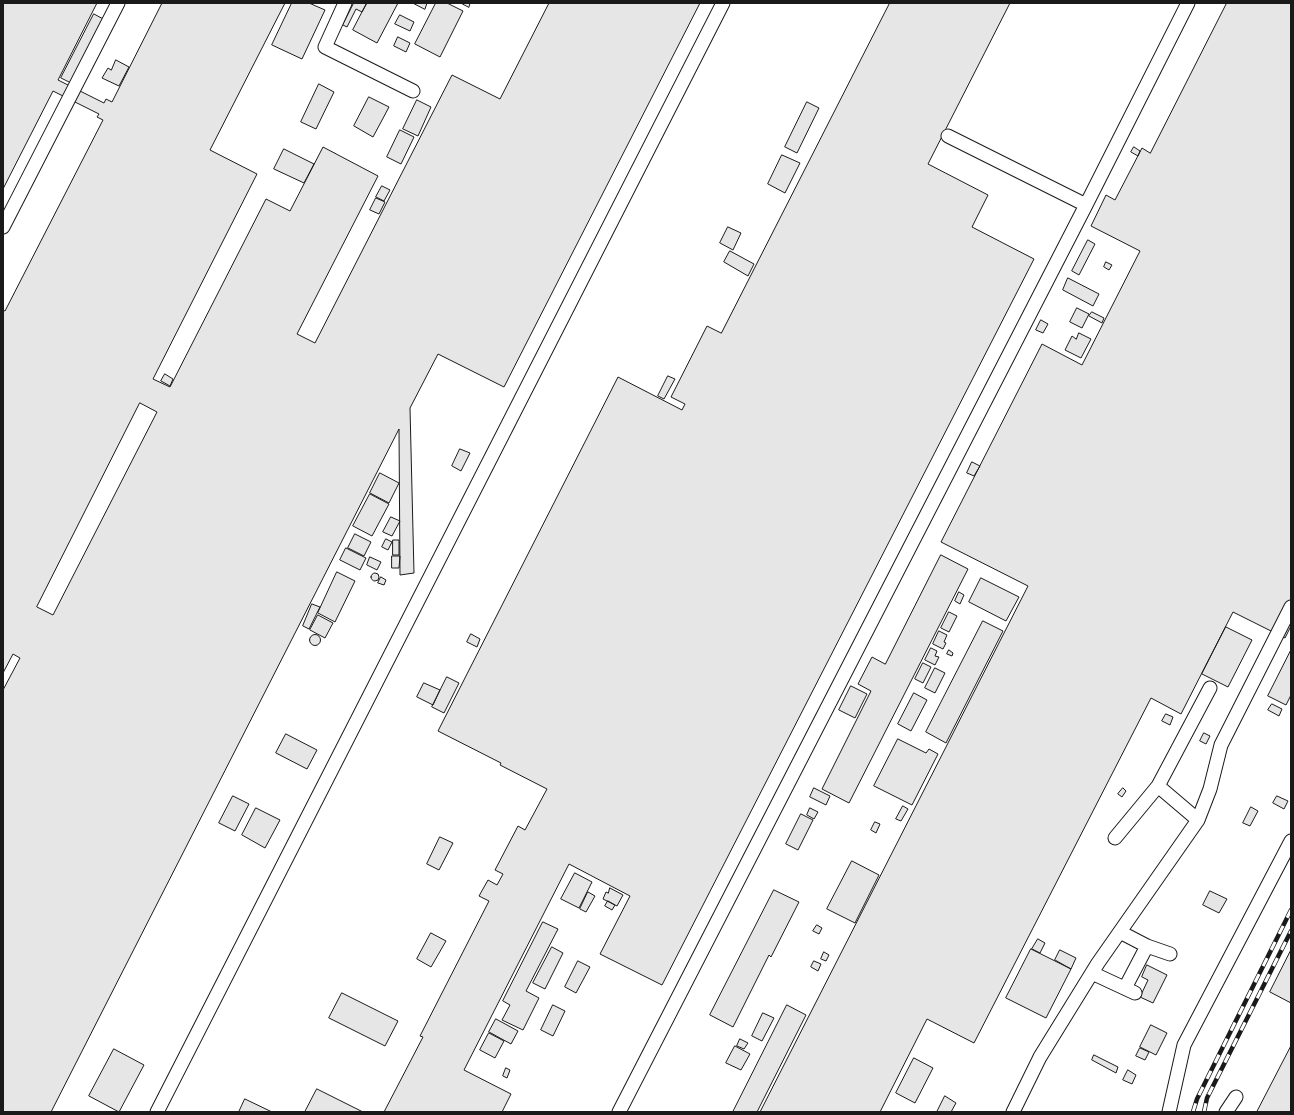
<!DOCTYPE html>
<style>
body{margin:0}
#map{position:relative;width:1294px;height:1115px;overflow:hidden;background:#fff;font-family:Commissioner,sans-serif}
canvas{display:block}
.frame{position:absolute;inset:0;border:4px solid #1a1a1a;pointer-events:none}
</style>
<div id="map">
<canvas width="1294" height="1115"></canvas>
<div class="frame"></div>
</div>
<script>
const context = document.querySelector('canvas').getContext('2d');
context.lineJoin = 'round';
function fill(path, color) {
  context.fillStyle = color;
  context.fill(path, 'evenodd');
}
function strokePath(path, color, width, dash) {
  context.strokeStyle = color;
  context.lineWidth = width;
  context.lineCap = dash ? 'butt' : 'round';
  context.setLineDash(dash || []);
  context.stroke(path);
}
const building = new Path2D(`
 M 3,3 L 97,3 L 58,80 L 104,103 L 106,99 L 112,102 L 162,3 L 285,3 L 210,150 L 257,174 L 153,379 L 170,387 L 266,199 L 290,211 L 323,147 L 378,176 L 297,334 L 315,343 L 452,75 L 500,99 L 549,3 L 700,3 L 504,387 L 438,354 L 410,408 L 414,573 L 400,575 L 399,429 L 51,1112 L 3,1112 L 3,690 L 20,658 L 13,654 L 3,673 L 3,310 L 5,311 L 103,120 L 97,117 L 99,114 L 53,91 L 3,189 ZM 140,403 L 157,412 L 53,615 L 37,607 Z
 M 292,3 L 309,3 L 325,10 L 302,59 L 272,45 Z
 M 354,3 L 367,3 L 362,12 L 356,9 L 347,27 L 343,25 Z
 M 367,3 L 398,3 L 377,43 L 353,30 Z
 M 413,3 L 427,3 L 425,9 Z
 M 436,3 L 447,3 L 463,11 L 440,57 L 415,44 Z
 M 461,3 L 470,3 L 469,7 Z
 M 890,3 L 1010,3 L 928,164 L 988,195 L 972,227 L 1034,259 L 662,985 L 600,954 L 630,896 L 569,864 L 464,1070 L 511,1094 L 502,1112 L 384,1112 L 423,1037 L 420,1036 L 489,901 L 479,896 L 488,880 L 497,885 L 503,874 L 495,870 L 518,826 L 525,830 L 547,789 L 500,765 L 501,763 L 438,731 L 618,377 L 682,410 L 685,404 L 671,397 L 707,326 L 721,333 Z
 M 1227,3 L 1291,3 L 1291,626 L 1285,638 L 1233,612 L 1181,714 L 1151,698 L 974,1043 L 927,1019 L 880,1112 L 760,1112 L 1028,586 L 941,542 L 1042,344 L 1082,365 L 1140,251 L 1091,226 L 1106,195 L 1115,200 L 1142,148 L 1150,153 Z
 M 94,14 L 107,21 L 75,85 L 61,78 Z
 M 400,15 L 414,22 L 410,31 L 395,24 Z
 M 398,37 L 410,43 L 406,52 L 394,46 Z
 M 116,60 L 129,67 L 119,86 L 102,78 L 108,68 L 111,70 Z
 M 319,84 L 334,92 L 316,129 L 301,122 Z
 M 369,97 L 389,107 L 373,137 L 354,126 Z
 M 417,100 L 431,107 L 418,136 L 403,129 Z
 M 807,102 L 819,108 L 797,153 L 785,147 Z
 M 400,130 L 414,137 L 401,164 L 387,157 Z
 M 1134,147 L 1140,151 L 1138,156 L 1131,152 Z
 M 284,149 L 314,164 L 304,183 L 274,169 Z
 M 782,155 L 800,163 L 785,193 L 768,184 Z
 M 382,186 L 390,190 L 384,201 L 376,197 Z
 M 376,198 L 385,202 L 379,214 L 370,210 Z
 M 728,227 L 741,233 L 733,250 L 720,243 Z
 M 1088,240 L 1095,244 L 1079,275 L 1072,271 Z
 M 730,251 L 754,264 L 748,276 L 724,262 Z
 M 1106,262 L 1112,265 L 1109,270 L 1104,267 Z
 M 1068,278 L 1099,294 L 1093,306 L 1063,290 Z
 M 1077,308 L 1089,314 L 1082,328 L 1070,322 Z
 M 1092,312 L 1104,318 L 1102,323 L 1089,316 Z
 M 1041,320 L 1048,324 L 1043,333 L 1036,330 Z
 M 1079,333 L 1091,339 L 1081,358 L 1065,350 L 1072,336 L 1076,339 Z
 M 165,374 L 173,379 L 170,386 L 161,381 Z
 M 668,376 L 675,379 L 664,399 L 658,396 Z
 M 460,449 L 470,453 L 461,471 L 452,466 Z
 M 972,462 L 980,466 L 974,476 L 967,473 Z
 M 380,473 L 399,483 L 389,503 L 370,493 Z
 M 370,494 L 389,504 L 372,536 L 353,526 Z
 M 391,517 L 400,521 L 392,536 L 383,532 Z
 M 355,534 L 371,542 L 364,556 L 348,548 Z
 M 386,539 L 392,542 L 388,550 L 382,547 Z
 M 393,540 L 399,540 L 399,555 L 393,555 Z
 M 346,548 L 366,558 L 360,570 L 340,560 Z
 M 941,555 L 968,569 L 849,803 L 822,789 L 871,691 L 858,684 L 872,657 L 885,664 Z
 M 392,556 L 400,556 L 399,568 L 392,568 Z
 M 370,557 L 381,562 L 377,570 L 367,565 Z
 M 337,572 L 355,581 L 335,622 L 318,613 Z
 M371 577a4 4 0 1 1 8 0a4 4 0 1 1-8 0Z
 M 381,577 L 386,580 L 384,585 L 378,583 Z
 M 981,578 L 1019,597 L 1006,621 L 969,602 Z
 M 959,592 L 964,595 L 960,604 L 955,601 Z
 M 312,604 L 320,607 L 309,629 L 303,626 Z
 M 949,612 L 957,616 L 949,632 L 941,628 Z
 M 318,615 L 333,623 L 325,638 L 310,630 Z
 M 983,621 L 1003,631 L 946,743 L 926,732 Z
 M 1226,627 L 1252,640 L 1228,687 L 1202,674 Z
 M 939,631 L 947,635 L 944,642 L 946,643 L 943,649 L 933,644 Z
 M 471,634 L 480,639 L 477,647 L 467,642 Z
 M309.5 640a5.5 5.5 0 1 1 11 0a5.5 5.5 0 1 1-11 0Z
 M 931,648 L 937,651 L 935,656 L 939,657 L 935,665 L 925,660 Z
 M 949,650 L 953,653 L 952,656 L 947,654 Z
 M 1291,650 L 1291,695 L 1286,705 L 1268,696 Z
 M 923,663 L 931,667 L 923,683 L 915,679 Z
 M 935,668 L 945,673 L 935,693 L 925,688 Z
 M 447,677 L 459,683 L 444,713 L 432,707 Z
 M 424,683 L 440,690 L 433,705 L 417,697 Z
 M 851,686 L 867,694 L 855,718 L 839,710 Z
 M 914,693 L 927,700 L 911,731 L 898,724 Z
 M 1272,704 L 1282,709 L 1279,716 L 1268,710 Z
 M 1166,714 L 1173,717 L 1170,725 L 1162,721 Z
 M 1204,733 L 1210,736 L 1206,744 L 1200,741 Z
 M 286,734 L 317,750 L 307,769 L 276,753 Z
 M 898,739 L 926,753 L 929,749 L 938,754 L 912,805 L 874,786 Z
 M 814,788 L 830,796 L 826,805 L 810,797 Z
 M 1123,788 L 1126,791 L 1122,797 L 1118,794 Z
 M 233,796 L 249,804 L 235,831 L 219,823 Z
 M 1277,796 L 1288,801 L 1284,809 L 1273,803 Z
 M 903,806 L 908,809 L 901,821 L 896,819 Z
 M 1251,807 L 1258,811 L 1250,826 L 1243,823 Z
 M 256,808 L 280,820 L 265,848 L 242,835 Z
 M 810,808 L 818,812 L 814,819 L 807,815 Z
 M 801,814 L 813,820 L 798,850 L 786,844 Z
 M 875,822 L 880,824 L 876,833 L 871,830 Z
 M 440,837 L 453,843 L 439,870 L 427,864 Z
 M 852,861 L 879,875 L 855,923 L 827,909 Z
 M 575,873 L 592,882 L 579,908 L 561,899 Z
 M 610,888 L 623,895 L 617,906 L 603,899 L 606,892 L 608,893 Z
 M 774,890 L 799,902 L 771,957 L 769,955 L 733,1027 L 710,1015 Z
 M 1210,891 L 1227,899 L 1219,913 L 1203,905 Z
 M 588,892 L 595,896 L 586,912 L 580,909 Z
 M 608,901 L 615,905 L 612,910 L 605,906 Z
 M 543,922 L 558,929 L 526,991 L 539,998 L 523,1030 L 502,1020 L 510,1005 L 503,1001 Z
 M 817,925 L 822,928 L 819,934 L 813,931 Z
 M 431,933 L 446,941 L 431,967 L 417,959 Z
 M 1038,939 L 1045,943 L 1040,953 L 1032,949 Z
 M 552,947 L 563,953 L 545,989 L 533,983 Z
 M 1031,949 L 1071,969 L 1046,1018 L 1006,998 Z
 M 1060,950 L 1076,958 L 1071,969 L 1055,960 Z
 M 1291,950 L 1291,1003 L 1270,992 Z
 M 824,952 L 829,955 L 826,961 L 821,959 Z
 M 578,961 L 590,967 L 576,993 L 565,987 Z
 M 814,961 L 821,964 L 818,971 L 811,967 Z
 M 1147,965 L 1167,975 L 1153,1003 L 1140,997 L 1148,980 L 1142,977 Z
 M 342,993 L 398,1021 L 385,1046 L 329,1018 Z
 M 553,1005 L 565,1011 L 553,1036 L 541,1030 Z
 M 787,1005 L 806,1015 L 757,1112 L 733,1112 Z
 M 763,1013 L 774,1018 L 762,1041 L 752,1036 Z
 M 496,1019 L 518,1031 L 511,1044 L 489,1032 Z
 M 1151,1025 L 1167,1033 L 1156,1055 L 1140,1047 Z
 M 489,1033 L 504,1041 L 495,1058 L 480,1050 Z
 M 740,1039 L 748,1043 L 744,1049 L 737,1046 Z
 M 735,1046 L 750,1054 L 741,1070 L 726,1063 Z
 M 1291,1046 L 1291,1112 L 1257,1112 Z
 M 1140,1048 L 1149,1052 L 1145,1060 L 1136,1056 Z
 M 114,1049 L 144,1065 L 119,1112 L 89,1096 Z
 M 1094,1055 L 1118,1067 L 1116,1073 L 1092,1060 Z
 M 914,1058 L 933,1068 L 915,1103 L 896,1093 Z
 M 506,1068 L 510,1070 L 507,1078 L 503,1076 Z
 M 1128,1070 L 1136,1075 L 1132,1084 L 1123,1080 Z
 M 317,1089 L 363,1112 L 305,1112 Z
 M 945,1096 L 956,1103 L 951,1112 L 937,1112 Z
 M 245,1099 L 272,1112 L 239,1112 Z`);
fill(building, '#e6e6e6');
strokePath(building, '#1a1a1a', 1);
const minor = new Path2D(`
 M 345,3 L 325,47 L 413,91
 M 948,136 L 1086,205
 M 3,227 L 118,3
 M 1158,786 L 1198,820
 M 1115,838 L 1158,786 L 1210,688
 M 1120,932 L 1147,946 L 1170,954
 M 1092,973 L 1135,993
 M 1125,988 L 1147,946
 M 157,1112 L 723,3
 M 619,1112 L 1086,205 L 1188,3
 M 1013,1112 L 1040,1057 L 1098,963 L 1198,820 L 1210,789 L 1221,745 L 1291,607
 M 1169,1112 L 1184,1045 L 1291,841
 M 1226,1112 L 1236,1097`);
strokePath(minor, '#1a1a1a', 15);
strokePath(minor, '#fff', 13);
const rail = new Path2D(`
 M 1193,1112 L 1197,1099 L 1291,910
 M 1204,1112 L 1207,1098 L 1291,931`);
strokePath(rail, '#1a1a1a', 4.5);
strokePath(rail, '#fff', 3, [9]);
</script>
